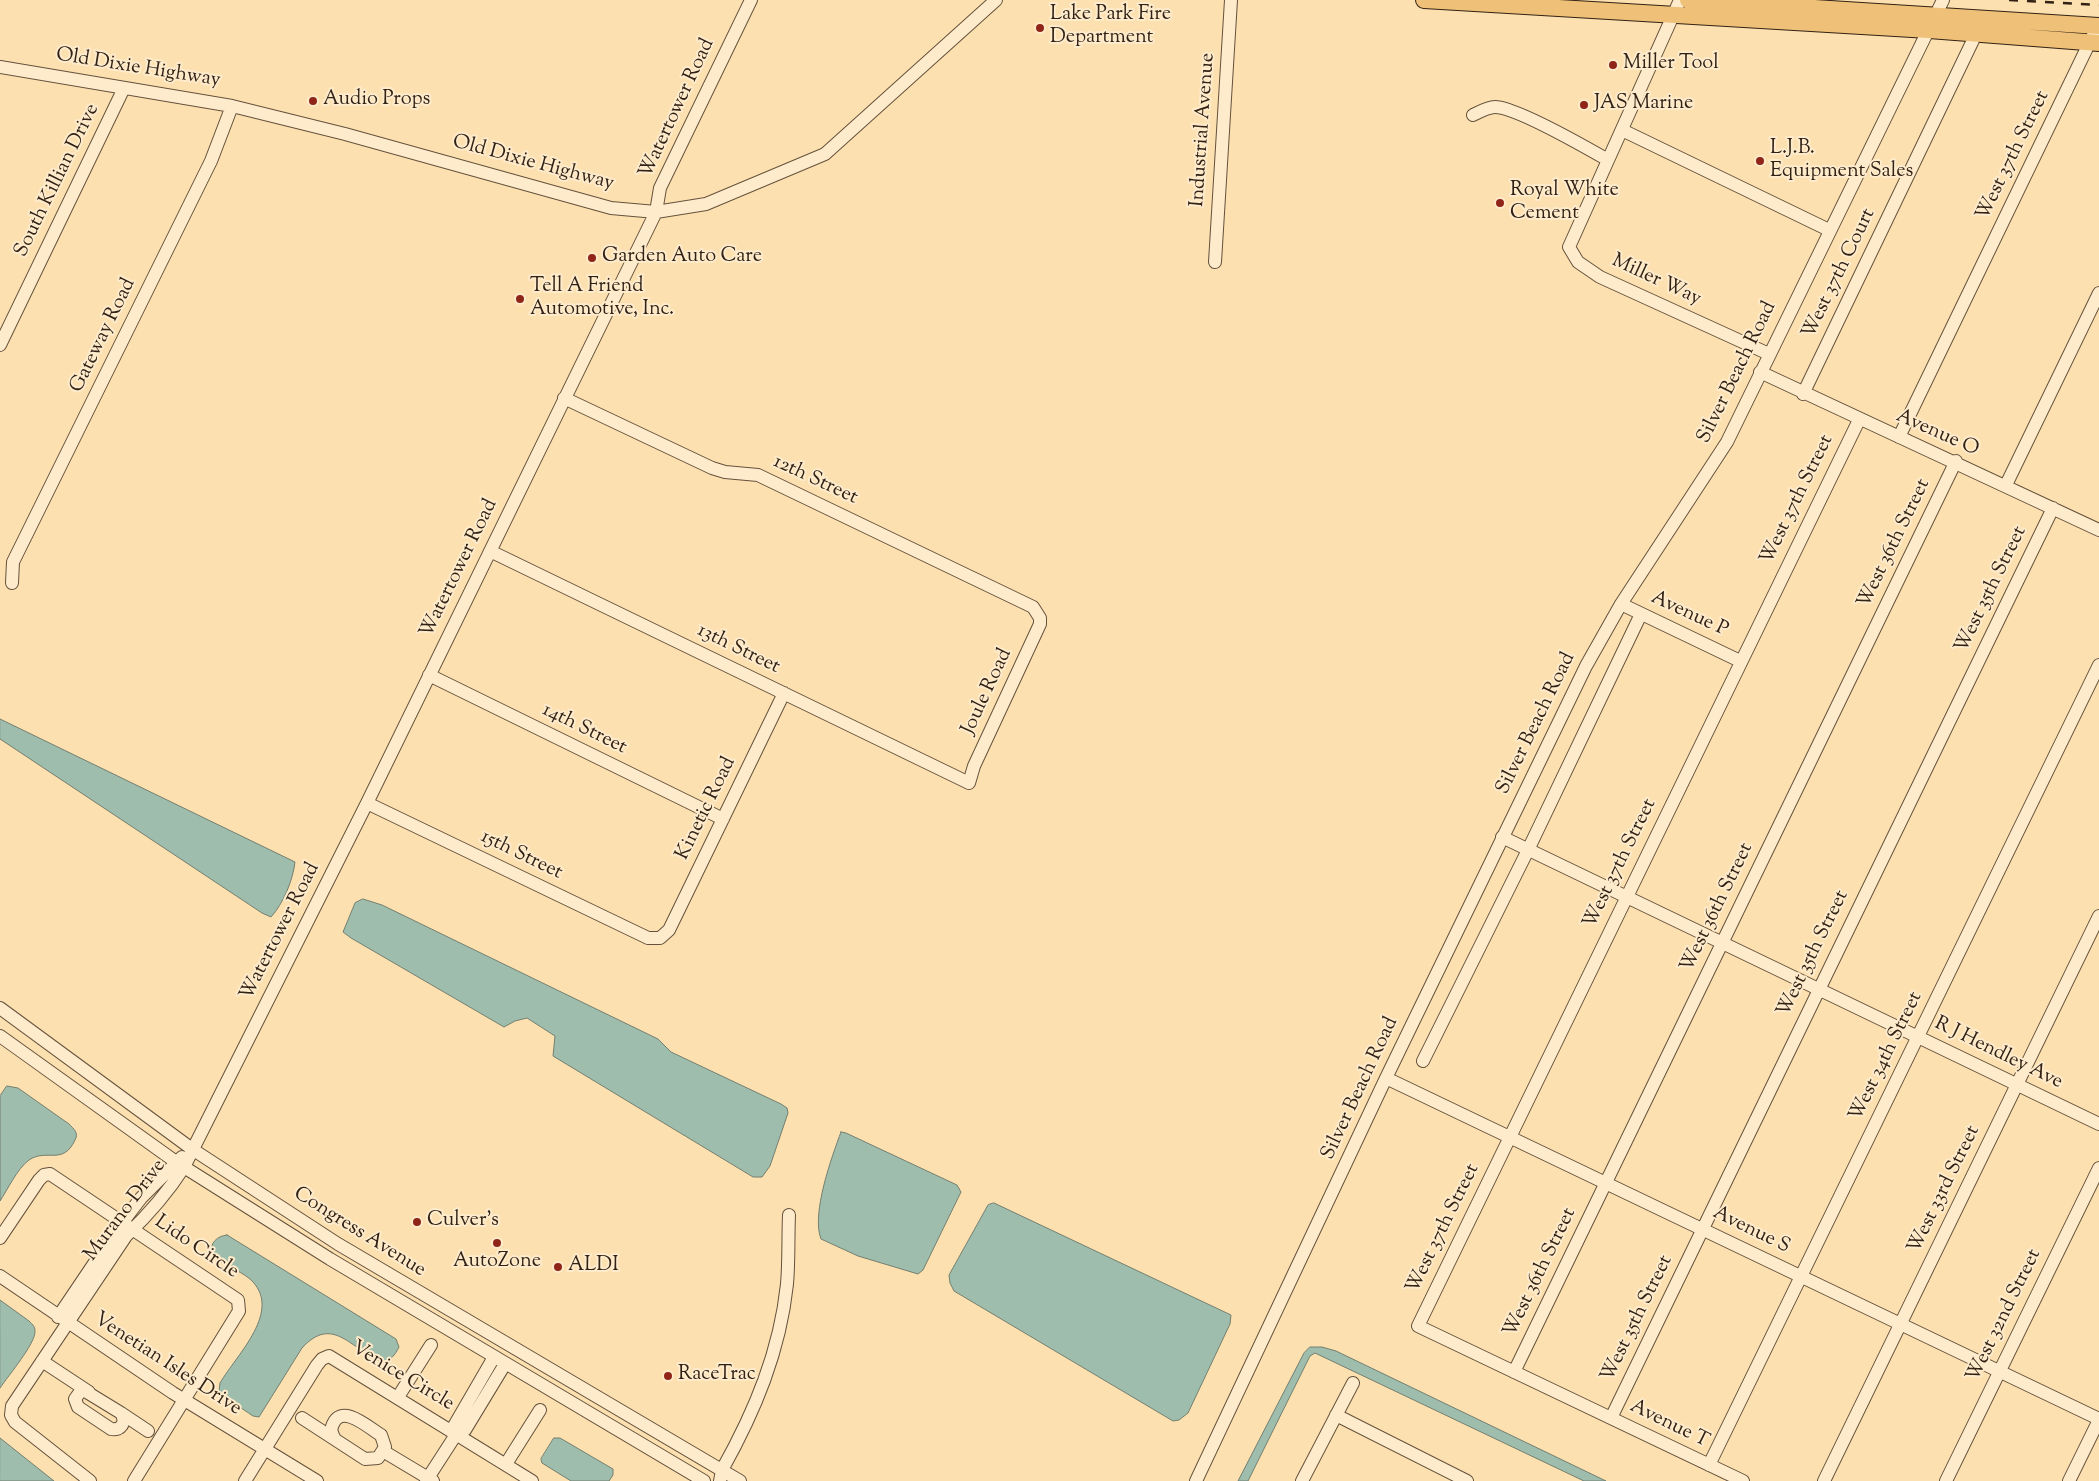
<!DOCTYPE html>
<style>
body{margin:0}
canvas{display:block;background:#fde0b0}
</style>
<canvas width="2099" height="1481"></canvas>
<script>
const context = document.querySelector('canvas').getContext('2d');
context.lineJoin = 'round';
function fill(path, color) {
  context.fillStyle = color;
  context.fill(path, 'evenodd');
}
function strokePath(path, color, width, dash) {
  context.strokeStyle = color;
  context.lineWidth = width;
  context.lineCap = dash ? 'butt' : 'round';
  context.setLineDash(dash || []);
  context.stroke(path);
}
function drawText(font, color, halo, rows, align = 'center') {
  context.font = font + ' "Sorts Mill Goudy",serif';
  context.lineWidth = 4;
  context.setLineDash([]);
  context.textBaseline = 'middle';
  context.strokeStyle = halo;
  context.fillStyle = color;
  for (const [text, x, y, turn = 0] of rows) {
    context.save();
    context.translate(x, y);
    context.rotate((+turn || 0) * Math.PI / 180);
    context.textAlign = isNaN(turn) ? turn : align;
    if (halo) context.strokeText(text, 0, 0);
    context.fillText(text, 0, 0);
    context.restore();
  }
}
const water = new Path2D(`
 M 0,719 L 295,862 C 293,880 283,904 271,917 L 262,913 L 0,739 Z
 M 363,899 L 382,905 L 658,1039 L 671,1052 L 781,1104 L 787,1108 L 788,1113 L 770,1166 L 762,1177 L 753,1177 L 553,1056 L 555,1036 L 527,1018 L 515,1021 L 504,1027 L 351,938 L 343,932 L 355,903 Z
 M 7,1086 L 18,1088 L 69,1124 C 74,1129 79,1133 75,1140 C 63,1166 47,1148 29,1160 C 17,1169 8,1189 0,1201 L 0,1096 Z
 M 841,1132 L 846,1133 L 957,1185 L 961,1192 L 923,1270 L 918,1274 L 858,1256 L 821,1239 C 811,1214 832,1156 841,1132 Z
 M 994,1203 L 1231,1315 L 1230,1324 L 1188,1413 L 1179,1420 L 1173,1421 L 954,1291 L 950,1283 L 949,1275 L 988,1205 Z
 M 227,1235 L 396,1339 L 399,1347 C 395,1355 391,1361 381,1361 C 351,1350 333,1314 302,1348 L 259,1417 L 253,1416 L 222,1395 L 219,1391 L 220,1383 C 237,1354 284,1310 250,1279 C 238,1269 221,1265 211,1253 C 210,1243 217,1236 227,1235 Z
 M 0,1300 L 29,1321 C 32,1324 35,1326 35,1331 C 36,1343 8,1376 0,1388 Z
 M 1310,1347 L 1322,1347 L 1336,1351 L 1606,1481 L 1584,1481 L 1315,1353 L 1310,1356 L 1248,1481 L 1238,1481 L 1304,1353 Z
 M 0,1438 L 54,1481 L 0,1481 Z
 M 554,1438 L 560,1438 L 613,1469 L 613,1475 L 609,1481 L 571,1481 L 542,1463 L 541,1459 Z`);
fill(water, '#9fbdac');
strokePath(water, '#737f70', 1);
const minor = new Path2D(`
 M 1680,0 L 1569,247 L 1578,262 L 1600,277 L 1769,354
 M 0,67 L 232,106 L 345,134 L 611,208 L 656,212 L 706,204 L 825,154 L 996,0
 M 1473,115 C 1479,112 1488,107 1495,107 C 1516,107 1587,148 1608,160
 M 1622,130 L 1829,230
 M 1215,262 L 1231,0
 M 0,345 L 124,88
 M 1760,372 L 2099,530
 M 1803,394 L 1976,34
 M 1899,437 L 2098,25
 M 2006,485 L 2099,293
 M 490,551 L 969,783 L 974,766 L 1040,624 L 1040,618 L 1033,607 L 758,475 L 725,472 L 712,468 L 564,398
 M 12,583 L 13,562 L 211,161 L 232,106
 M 1621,604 L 1740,661
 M 429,675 L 723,819
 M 367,803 L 648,938 L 660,938 L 669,930 L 784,693
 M 1502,837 L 2099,1124
 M 0,1008 L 192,1149 L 338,1244 L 740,1481
 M 0,1036 L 176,1162 L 330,1259 L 704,1481
 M 1423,1061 L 1528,850 L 1641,614
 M 1386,1078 L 2099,1419
 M 0,1238 L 39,1180 L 44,1175 L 50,1174 L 238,1300 L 239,1311 L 134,1481
 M 0,1276 L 173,1393 L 317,1481
 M 58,1317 L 118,1228 L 141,1198 L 182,1157
 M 42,1361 L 89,1392
 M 1514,1372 L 1956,461
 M 85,1391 L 121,1413 C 127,1422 121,1431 111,1429 L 78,1407 L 75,1399 L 80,1392 Z
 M 398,1397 L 431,1345
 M 121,1413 L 148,1431
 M 1336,1415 L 1467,1481
 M 302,1418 L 365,1459 L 378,1458 L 385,1447 L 381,1435 C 369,1428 342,1403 333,1424 C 330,1430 332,1434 335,1439
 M 1611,1418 L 2053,508
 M 457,1433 L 454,1426 L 494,1357
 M 383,1451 L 433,1481
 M 506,1464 L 540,1410
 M 1709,1465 L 2099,665
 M 90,1481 L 15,1422 L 11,1415 L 12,1406 L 126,1236 C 148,1215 168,1192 184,1167 L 367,803 L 656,212 L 660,188 L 751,0
 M 245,1481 L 317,1365 L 322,1359 L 329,1356 L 532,1481
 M 426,1481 L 457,1433 L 465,1430 L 505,1364
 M 720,1481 L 722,1470 C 755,1411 780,1351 787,1284 C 789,1262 788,1238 789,1215
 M 1196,1481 L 1386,1078 L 1586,666 L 1621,604 L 1727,442 L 1943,0
 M 1302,1481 L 1353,1383
 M 1743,1481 L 1418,1326 L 1859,420
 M 1824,1481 L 2099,916
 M 1946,1481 L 2099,1168
 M 2069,1481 L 2099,1420`);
const major = new Path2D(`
 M 1424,0 L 1929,30 L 2099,43
 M 1688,0 L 2099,26`);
strokePath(minor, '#65523c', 14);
strokePath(major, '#322215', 18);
strokePath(minor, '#feebcc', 12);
strokePath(major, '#eec078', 16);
strokePath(new Path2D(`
 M 2009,0 L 2099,5`), '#322215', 2.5, [9, 9]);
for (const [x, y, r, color] of [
 [1040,28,5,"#8f2418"],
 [1613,65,5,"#8f2418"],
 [313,101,5,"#8f2418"],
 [1584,105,5,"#8f2418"],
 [1760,161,5,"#8f2418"],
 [1500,203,5,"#8f2418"],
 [592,258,5,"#8f2418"],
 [520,299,5,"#8f2418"],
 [417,1222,5,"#8f2418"],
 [497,1243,5,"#8f2418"],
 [558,1267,5,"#8f2418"],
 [668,1376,5,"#8f2418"]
]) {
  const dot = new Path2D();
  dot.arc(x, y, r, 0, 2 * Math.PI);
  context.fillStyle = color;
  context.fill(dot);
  strokePath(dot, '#feebcc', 2);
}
drawText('20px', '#322215', '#feebcc', [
 ["Lake Park Fire",1050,16],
 ["Department",1050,39],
 ["Miller Tool",1623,65],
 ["Audio Props",323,101],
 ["JAS Marine",1594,105],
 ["L.J.B.",1770,150],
 ["Equipment Sales",1770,173],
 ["Royal White",1510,192],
 ["Cement",1510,215],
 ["Garden Auto Care",602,258],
 ["Tell A Friend",530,288],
 ["Automotive, Inc.",530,311],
 ["Culver's",427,1222],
 ["AutoZone",497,1263,"center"],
 ["ALDI",568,1267],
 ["RaceTrac",678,1376]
], 'left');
drawText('20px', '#322215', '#feebcc', [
 ["Old Dixie Highway",138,69,9],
 ["Watertower Road",678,109,-65],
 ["Industrial Avenue",1204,130,-86],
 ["West 37th Street",2014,156,-64],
 ["Old Dixie Highway",533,164,15],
 ["South Killian Drive",58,181,-64],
 ["West 37th Court",1840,274,-64],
 ["Miller Way",1656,281,25],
 ["Gateway Road",104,336,-64],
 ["Silver Beach Road",1738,373,-64],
 ["Avenue O",1937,434,24],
 ["12th Street",815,481,25],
 ["West 37th Street",1798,500,-64],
 ["West 36th Street",1895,544,-64],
 ["Watertower Road",460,569,-64],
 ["West 35th Street",1992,590,-64],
 ["Avenue P",1689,615,25],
 ["13th Street",738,650,26],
 ["Joule Road",988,692,-65],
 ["Silver Beach Road",1537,724,-64],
 ["14th Street",584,730,26],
 ["Kinetic Road",707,809,-64],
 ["15th Street",521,856,26],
 ["West 37th Street",1621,864,-64],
 ["West 36th Street",1718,908,-64],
 ["Watertower Road",281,932,-63],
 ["West 35th Street",1814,954,-64],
 ["R J Hendley Ave",1998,1054,26],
 ["West 34th Street",1887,1057,-64],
 ["Silver Beach Road",1361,1089,-65],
 ["West 33rd Street",1945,1190,-64],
 ["Murano Drive",126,1211,-53],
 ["West 37th Street",1444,1229,-64],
 ["Avenue S",1751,1231,26],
 ["Congress Avenue",359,1233,32],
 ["Lido Circle",196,1248,34],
 ["West 36th Street",1541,1273,-64],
 ["West 32nd Street",2005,1316,-64],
 ["West 35th Street",1638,1319,-64],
 ["Venetian Isles Drive",167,1365,33],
 ["Venice Circle",402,1377,31],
 ["Avenue T",1669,1425,26]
]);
</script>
